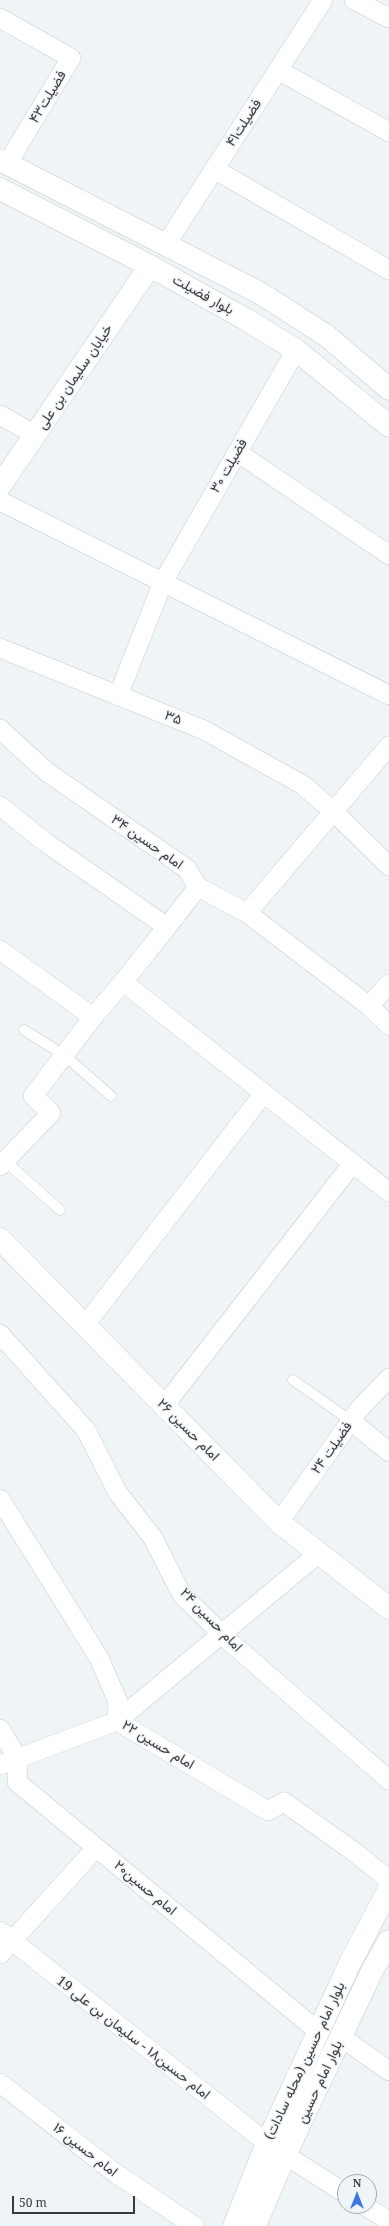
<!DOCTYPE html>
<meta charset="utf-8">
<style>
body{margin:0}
#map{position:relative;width:389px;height:2226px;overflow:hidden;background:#eff4f7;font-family:"Noto Serif",serif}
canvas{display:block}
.north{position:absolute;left:337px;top:2174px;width:40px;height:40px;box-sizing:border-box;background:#eff4f7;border:1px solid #a7aaad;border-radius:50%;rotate:0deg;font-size:11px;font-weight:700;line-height:16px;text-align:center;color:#3a3b3d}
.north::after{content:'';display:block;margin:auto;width:14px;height:18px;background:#3f76e6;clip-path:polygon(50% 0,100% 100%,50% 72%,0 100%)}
.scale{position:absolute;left:12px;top:2196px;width:123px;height:18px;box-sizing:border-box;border:2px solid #3a3b3d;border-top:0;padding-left:5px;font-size:12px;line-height:14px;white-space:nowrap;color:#3a3b3d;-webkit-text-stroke:3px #eff4f7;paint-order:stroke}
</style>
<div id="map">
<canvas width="389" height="2226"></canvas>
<div class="north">N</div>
<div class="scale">50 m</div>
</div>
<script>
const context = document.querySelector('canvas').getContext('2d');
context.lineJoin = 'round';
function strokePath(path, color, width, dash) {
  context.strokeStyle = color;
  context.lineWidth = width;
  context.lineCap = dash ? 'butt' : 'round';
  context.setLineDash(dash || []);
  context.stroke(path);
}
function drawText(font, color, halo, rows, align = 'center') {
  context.font = font + ' "Noto Serif",Vazirmatn,serif';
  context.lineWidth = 3;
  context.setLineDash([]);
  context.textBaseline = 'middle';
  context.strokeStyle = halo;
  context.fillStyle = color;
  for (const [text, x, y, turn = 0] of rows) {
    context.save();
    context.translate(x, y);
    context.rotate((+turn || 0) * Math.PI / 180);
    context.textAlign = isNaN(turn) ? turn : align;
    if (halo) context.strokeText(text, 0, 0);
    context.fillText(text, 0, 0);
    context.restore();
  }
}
const service = new Path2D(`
 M 24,1030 L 64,1055 L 111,1096
 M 5,1161 L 60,1210
 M 293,1380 L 351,1421`);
const minor = new Path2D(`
 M 354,0 L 389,18
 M 0,18 L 71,58 L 7,164
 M 278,70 L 389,132
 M 214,169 L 389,270
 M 165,246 L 323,0
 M 0,415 L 35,435
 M 237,452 L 389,555
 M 0,501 L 389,695
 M 0,648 L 204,730 L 303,785 L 333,811 L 389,866
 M 118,696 L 163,582 L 296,350
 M 0,729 L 47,772 L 187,869 L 198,887 L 247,913 L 369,1006 L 389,1025
 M 0,806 L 45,842 L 167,927 L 123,982
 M 247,913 L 389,746
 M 167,927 L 198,887
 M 0,950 L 93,1017 L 123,982 L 389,1192
 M 369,1006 L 389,984
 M 0,1166 L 51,1113 L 33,1096 L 93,1017
 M 85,1325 L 264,1093
 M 0,1334 L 86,1430 L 118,1493 L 153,1538 L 182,1595 L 229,1641 L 389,1780
 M 164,1406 L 353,1163
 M 351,1421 L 389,1452
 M 0,1499 L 99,1658 L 118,1702 L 117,1721 L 268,1811 L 284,1802 L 353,1851 L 389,1880
 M 279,1522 L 360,1408 L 389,1378
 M 0,1729 L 18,1759 L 17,1782 L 319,2032
 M 0,1765 L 117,1721 L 319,1553
 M 0,1931 L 267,2143
 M 0,1954 L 96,1848
 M 341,2037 L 389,2071
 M 0,2083 L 115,2173 L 194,2226
 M 285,2155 L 345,2193
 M 365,2206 L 389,2221`);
const tertiary = new Path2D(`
 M 0,486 L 150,266
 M 0,1239 L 279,1522 L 389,1608
 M 234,2226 L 267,2143 L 351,1961 L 389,1889
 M 255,2226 L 285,2155 L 372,1971 L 389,1941`);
const secondary = new Path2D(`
 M 0,160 L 260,293 L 327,336 L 389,389
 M 0,189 L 150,266 L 247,320 L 296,350 L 389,426`);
strokePath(service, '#c7cccf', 11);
strokePath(minor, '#c7cccf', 20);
strokePath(tertiary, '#c7cccf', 23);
strokePath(secondary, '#c7cccf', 23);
strokePath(service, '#fff', 10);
strokePath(minor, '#fff', 19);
strokePath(tertiary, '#fff', 22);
strokePath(secondary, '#fff', 22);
drawText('14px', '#3a3b3d', '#eff4f7', [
 ["فضیلت۴۳",48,97,-59],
 ["فضیلت۴۱",244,123,-57],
 ["بلوار فضیلت",203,295,29],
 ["خیابان سلیمان بن علی",75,377,-56],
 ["فضیلت ۳۰",229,466,-60],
 ["۳۵",173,718,22],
 ["امام حسین ۳۴",147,842,35],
 ["امام حسین ۲۶",188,1430,45],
 ["فضیلت ۲۴",332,1448,-55],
 ["امام حسین ۲۴",211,1620,46],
 ["امام حسین ۲۲",158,1745,31],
 ["امام حسین۲۰",145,1888,40],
 ["امام حسین۱۸ - سلیمان بن علی 19",133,2038,38],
 ["بلوار امام حسین (محله سادات)",305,2061,-65],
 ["بلوار امام حسین",320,2082,-65],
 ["امام حسین ۱۶",85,2150,38]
]);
</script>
